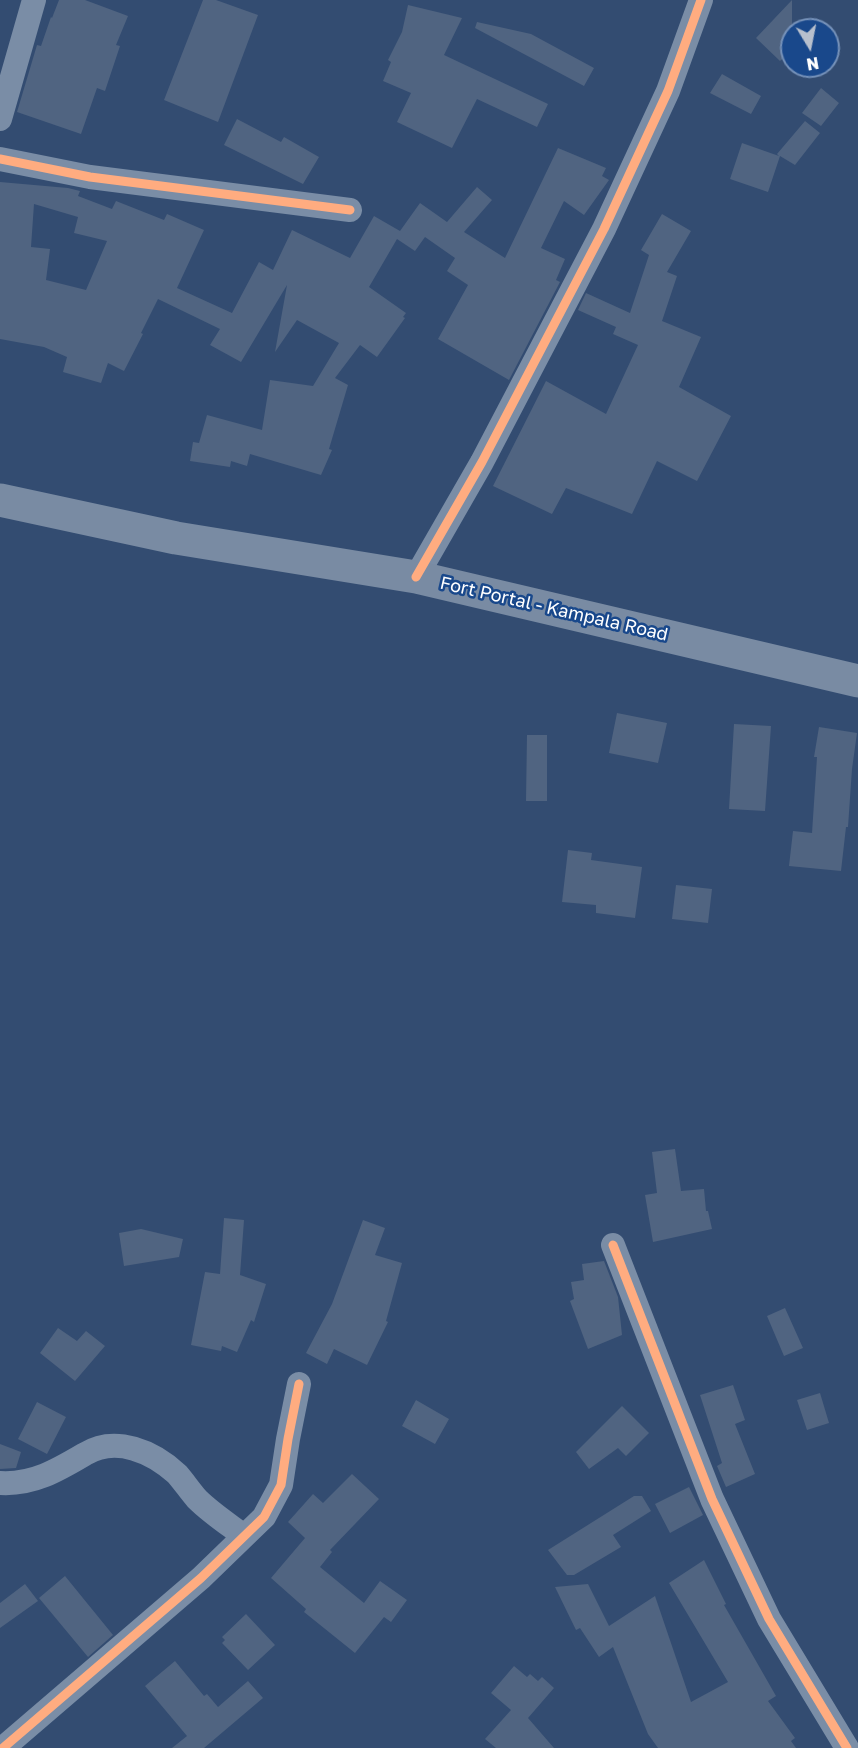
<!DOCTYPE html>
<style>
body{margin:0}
#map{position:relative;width:858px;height:1748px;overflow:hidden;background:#334c71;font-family:"Golos Text",sans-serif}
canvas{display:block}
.north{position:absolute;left:780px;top:18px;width:60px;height:60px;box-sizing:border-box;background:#19488b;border:2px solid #7591b9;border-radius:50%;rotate:170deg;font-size:16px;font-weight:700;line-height:24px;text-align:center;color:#fff}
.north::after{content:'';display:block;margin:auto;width:21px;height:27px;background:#b8c0cd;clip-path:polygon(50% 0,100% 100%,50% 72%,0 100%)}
</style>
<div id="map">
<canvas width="858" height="1748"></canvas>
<div class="north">N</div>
</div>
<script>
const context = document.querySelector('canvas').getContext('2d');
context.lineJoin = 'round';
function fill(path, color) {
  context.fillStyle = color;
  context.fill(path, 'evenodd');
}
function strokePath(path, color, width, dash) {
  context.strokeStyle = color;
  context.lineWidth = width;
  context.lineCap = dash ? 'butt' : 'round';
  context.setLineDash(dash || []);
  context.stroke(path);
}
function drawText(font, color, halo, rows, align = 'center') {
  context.font = font + ' "Golos Text",sans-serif';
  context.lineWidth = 5;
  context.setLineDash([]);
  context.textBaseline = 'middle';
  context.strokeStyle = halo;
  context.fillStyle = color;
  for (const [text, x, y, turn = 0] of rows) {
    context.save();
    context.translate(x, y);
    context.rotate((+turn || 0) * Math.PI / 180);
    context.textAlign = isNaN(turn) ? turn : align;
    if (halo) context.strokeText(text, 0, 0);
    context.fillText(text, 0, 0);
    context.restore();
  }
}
fill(new Path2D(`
 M 59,0 L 85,0 L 128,16 L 116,45 L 120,46 L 105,91 L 97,88 L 81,134 L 17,112 L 37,45 L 41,46 L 51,17 L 52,18 Z
 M 203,0 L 216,0 L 258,15 L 218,122 L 164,100 Z
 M 792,0 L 792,49 L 780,61 L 756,38 Z
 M 408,5 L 462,18 L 444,55 L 548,104 L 537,127 L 477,99 L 452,148 L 397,122 L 411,93 L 383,81 L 391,62 L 388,60 L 402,32 Z
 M 477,22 L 531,34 L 594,68 L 584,86 L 475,28 Z
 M 722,74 L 761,96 L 751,114 L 710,93 Z
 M 821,88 L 839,103 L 821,126 L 802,113 Z
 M 237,119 L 281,142 L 284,137 L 319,157 L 303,184 L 224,145 Z
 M 805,121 L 820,133 L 795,165 L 780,156 L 768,192 L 730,179 L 742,143 L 779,156 L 777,154 Z
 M 558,148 L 606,168 L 602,176 L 609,180 L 584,215 L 564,201 L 541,248 L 565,259 L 556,280 L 560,282 L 509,380 L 438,339 L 468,285 L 447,271 L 455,258 L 425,237 L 415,251 L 397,239 L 369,287 L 406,313 L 403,317 L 405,318 L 377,357 L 360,345 L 335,378 L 348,385 L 329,449 L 332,450 L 321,475 L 250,454 L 247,466 L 231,461 L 230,467 L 190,461 L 193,442 L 199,443 L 207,415 L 262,430 L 270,380 L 313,386 L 339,343 L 297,320 L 275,352 L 287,285 L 241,362 L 210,345 L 220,329 L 158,299 L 141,333 L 143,334 L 124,371 L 108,363 L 101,383 L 63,372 L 67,357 L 44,347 L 0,339 L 0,182 L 68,188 L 80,191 L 78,196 L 112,209 L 116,201 L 164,220 L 167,214 L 204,230 L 177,288 L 232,313 L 259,262 L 273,270 L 292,230 L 350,258 L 374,216 L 400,231 L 420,203 L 447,222 L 477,187 L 492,200 L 464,232 L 505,258 ZM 34,204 L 78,217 L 74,233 L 107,241 L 86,290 L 46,280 L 50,249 L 31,247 Z
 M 662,214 L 691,231 L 667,272 L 677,276 L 662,321 L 701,337 L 679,387 L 731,416 L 697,481 L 657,461 L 632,514 L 566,488 L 552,514 L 493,486 L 546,381 L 606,414 L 638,345 L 613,334 L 616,327 L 578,310 L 586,293 L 630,313 L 649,255 L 641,250 Z
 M 617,713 L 667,723 L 658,763 L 609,753 Z
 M 734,724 L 771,726 L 765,811 L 729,809 Z
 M 819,727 L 857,733 L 852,769 L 848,827 L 846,827 L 841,871 L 789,866 L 793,831 L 812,833 L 817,757 L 814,757 Z
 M 527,735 L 547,735 L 547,801 L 526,801 Z
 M 568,850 L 592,853 L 591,860 L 642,867 L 635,918 L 596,913 L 596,905 L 562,902 Z
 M 676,885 L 712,889 L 708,923 L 672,919 Z
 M 675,1149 L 681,1191 L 704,1189 L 706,1211 L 708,1211 L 712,1229 L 653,1242 L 645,1195 L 657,1193 L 652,1152 Z
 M 224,1218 L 244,1220 L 240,1275 L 266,1284 L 254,1322 L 251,1320 L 237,1352 L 222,1346 L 221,1351 L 191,1345 L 205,1272 L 220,1274 Z
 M 363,1220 L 385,1228 L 375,1255 L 402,1263 L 386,1321 L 388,1322 L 367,1365 L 334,1349 L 327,1364 L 306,1353 L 332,1304 Z
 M 141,1229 L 183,1239 L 179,1257 L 124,1266 L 119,1233 Z
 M 604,1261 L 618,1297 L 622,1335 L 588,1349 L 570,1301 L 574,1299 L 571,1282 L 584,1280 L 582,1264 Z
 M 785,1308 L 803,1348 L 784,1356 L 767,1316 Z
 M 58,1328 L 77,1341 L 86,1331 L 105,1346 L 75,1381 L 40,1353 Z
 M 733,1385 L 745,1420 L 735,1424 L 755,1474 L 726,1487 L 717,1466 L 722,1463 L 700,1395 Z
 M 820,1393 L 829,1423 L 807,1430 L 797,1400 Z
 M 416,1400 L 449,1419 L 435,1444 L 402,1426 Z
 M 37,1402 L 66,1417 L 47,1454 L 18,1439 Z
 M 622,1406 L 649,1433 L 626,1456 L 618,1448 L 589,1469 L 576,1452 Z
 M 0,1444 L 21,1452 L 16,1468 L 0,1469 Z
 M 352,1474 L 379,1499 L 330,1550 L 332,1552 L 320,1567 L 364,1603 L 380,1581 L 407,1600 L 391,1622 L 384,1617 L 355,1653 L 304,1612 L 306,1609 L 271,1578 L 305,1538 L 288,1522 L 313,1494 L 323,1503 Z
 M 689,1487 L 703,1515 L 670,1533 L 655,1504 Z
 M 634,1496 L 642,1496 L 651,1511 L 613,1535 L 621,1547 L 574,1575 L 567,1575 L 548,1550 Z
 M 704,1560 L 726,1604 L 724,1605 L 776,1696 L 768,1701 L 795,1738 L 791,1741 L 796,1748 L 658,1748 L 648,1734 L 613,1647 L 599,1657 L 580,1628 L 576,1630 L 555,1587 L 588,1584 L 609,1626 L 655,1596 L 691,1702 L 728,1682 L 669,1583 Z
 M 65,1576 L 113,1635 L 88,1657 L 39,1598 Z
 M 25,1584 L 38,1601 L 0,1628 L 0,1603 Z
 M 246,1614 L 275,1645 L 248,1670 L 222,1643 L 225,1640 L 222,1637 Z
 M 175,1661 L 204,1696 L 207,1694 L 218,1707 L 248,1681 L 263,1698 L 204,1748 L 172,1748 L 187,1736 L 145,1686 Z
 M 514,1666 L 527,1677 L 530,1674 L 538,1681 L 542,1677 L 554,1688 L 528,1718 L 554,1748 L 496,1748 L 485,1739 L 511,1710 L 491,1693 Z`), '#506481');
strokePath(new Path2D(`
 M 0,119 L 34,0
 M 0,159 L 90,177 L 350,210
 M 416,577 L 482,462 L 604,229 L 668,91 L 701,0
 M 613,1245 L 712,1499 L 769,1619 L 847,1748
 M 0,1483 C 33,1485 58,1470 85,1454 C 116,1435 153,1452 177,1474 C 184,1482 190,1491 197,1499 C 211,1513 228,1524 244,1536
 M 3,1748 L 201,1578 L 264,1517 L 281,1485 L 288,1439 L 299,1384`), '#7a8da6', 24);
strokePath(new Path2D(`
 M 0,500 L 176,538 L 416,577 L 858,681`), '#798ba3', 33);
strokePath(new Path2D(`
 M 0,159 L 90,177 L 350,210
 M 416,577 L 482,462 L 604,229 L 668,91 L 701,0
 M 613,1245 L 712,1499 L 769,1619 L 847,1748
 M 3,1748 L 201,1578 L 264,1517 L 281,1485 L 288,1439 L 299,1384`), '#ffac80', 9);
drawText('18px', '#fff', '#19488b', [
 ["Fort Portal - Kampala Road",554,609,13]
]);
</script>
